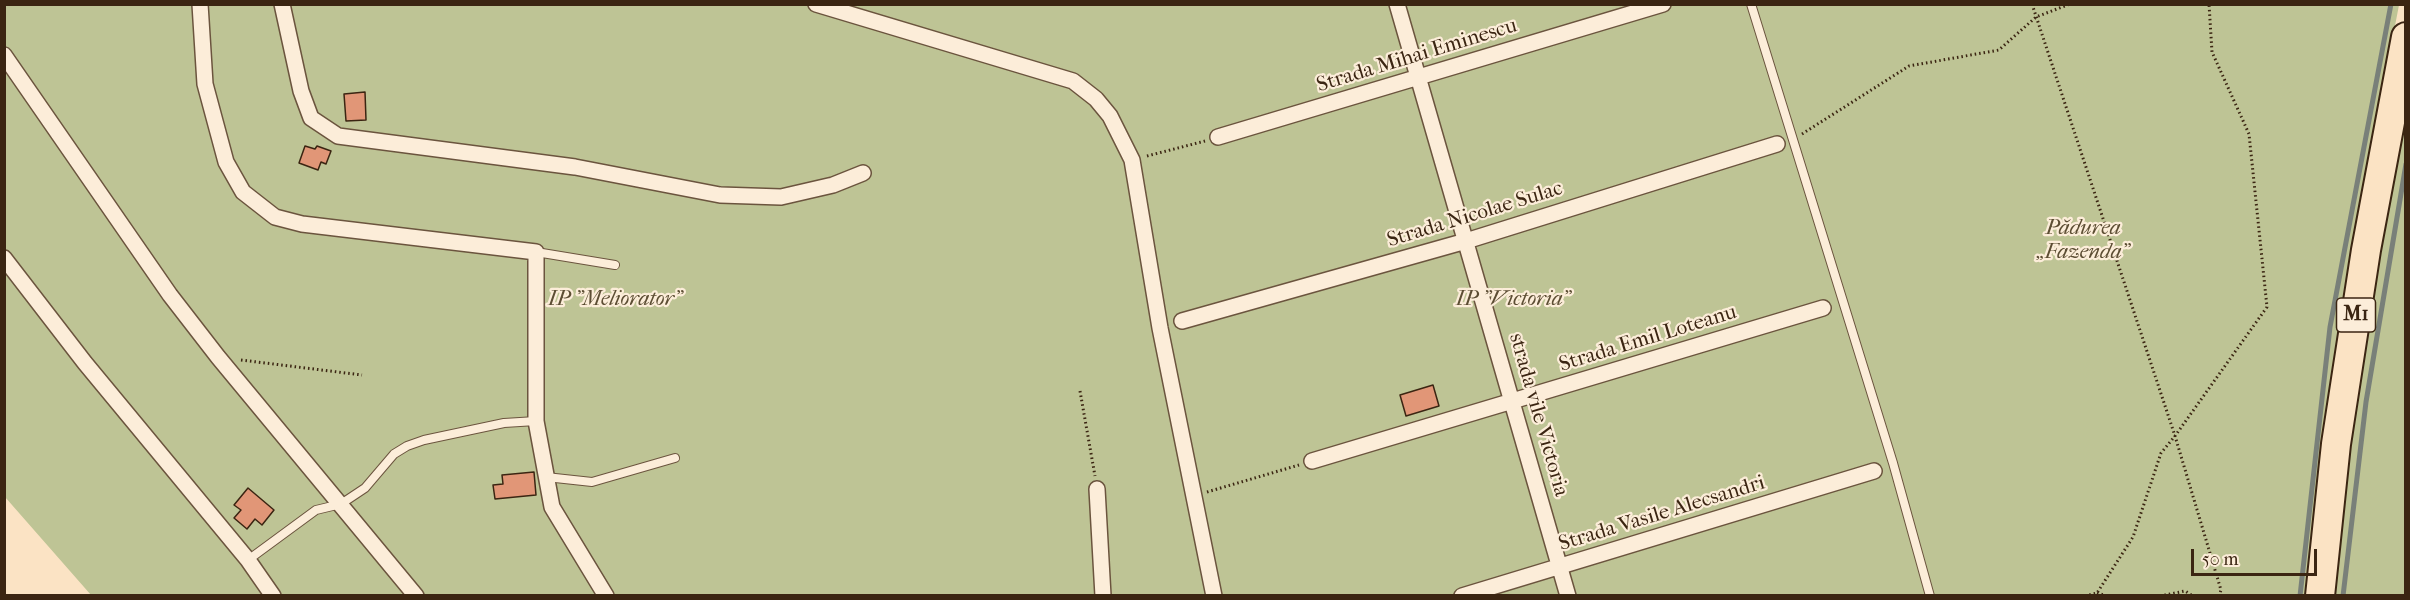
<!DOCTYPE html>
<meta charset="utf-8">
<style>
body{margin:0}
#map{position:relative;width:2410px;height:600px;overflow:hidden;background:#fbe3c4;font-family:"IM FELL French Canon",serif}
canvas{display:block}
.frame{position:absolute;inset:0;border:6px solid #3b2512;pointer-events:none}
.scale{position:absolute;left:2191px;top:549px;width:126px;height:27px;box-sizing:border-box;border:3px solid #3b2512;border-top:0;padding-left:8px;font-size:18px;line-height:21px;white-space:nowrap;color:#3b2512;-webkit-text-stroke:4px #fcedd9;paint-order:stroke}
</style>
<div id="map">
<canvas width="2410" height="600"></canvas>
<div class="frame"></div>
<div class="scale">50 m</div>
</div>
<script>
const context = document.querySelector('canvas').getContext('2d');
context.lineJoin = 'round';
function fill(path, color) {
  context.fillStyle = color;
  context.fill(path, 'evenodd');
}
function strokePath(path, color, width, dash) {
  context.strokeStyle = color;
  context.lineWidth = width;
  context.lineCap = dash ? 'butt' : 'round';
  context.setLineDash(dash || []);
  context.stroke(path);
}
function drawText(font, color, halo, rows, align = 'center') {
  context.font = font + ' "IM FELL French Canon",serif';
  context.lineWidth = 4.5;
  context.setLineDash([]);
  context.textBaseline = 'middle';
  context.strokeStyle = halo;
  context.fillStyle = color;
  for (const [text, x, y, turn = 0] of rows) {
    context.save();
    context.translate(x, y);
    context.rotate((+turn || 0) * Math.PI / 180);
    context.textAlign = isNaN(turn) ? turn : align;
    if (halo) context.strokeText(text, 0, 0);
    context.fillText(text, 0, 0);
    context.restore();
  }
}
fill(new Path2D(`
 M 4,5 L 2399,5 L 2358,218 L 2307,596 L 91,595 L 5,497 Z
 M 2405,105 L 2405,595 L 2333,596 L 2362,352 Z`), '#bec495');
strokePath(new Path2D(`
 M 2300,596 L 2330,327 L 2391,4
 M 2343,596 L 2366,402 L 2406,164`), '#798079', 5);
const building = new Path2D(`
 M 365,92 L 366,120 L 346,121 L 344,94 Z
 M 305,146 L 315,149 L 317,146 L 331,151 L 326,164 L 321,162 L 318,170 L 299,163 Z
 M 1433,385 L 1439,406 L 1406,416 L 1400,395 Z
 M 534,472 L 536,495 L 495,499 L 493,485 L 503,484 L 502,475 Z
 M 248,488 L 274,510 L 262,525 L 255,519 L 247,529 L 234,518 L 241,510 L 234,505 Z`);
fill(building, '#e19677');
strokePath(building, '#3b2512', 1.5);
const lane = new Path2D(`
 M 1751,4 L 1893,463 L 1930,596
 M 536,252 L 615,265
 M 546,477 L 592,482 L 675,458
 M 248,560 L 316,510 L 341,504 L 365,488 L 394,454 L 407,446 L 424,440 L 504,423 L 536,421`);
const street = new Path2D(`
 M 200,4 L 205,84 L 226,162 L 243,192 L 275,217 L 302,224 L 536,252 L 536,421 L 552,507 L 606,596
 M 282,4 L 301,91 L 311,118 L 338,136 L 575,167 L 720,195 L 781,197 L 833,185 L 863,173
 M 816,4 L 1073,81 L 1096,99 L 1110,116 L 1132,160 L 1160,328 L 1214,596
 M 1397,4 L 1568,596
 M 4,55 L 170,295 L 218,357 L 416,596
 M 1218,137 L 1663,4
 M 4,258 L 85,363 L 248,560 L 273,596
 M 1182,321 L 1466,241 L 1777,144
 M 1312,461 L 1823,308
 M 1097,489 L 1103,596
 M 1462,596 L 1874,471`);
const highway = new Path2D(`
 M 2320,596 L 2336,444 L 2366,250 L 2406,37`);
strokePath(lane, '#6b543e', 10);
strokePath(street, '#6b543e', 18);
strokePath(highway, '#3b2512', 32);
strokePath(new Path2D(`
 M 2032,4 L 2175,436 L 2221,590 L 2219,596
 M 1802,134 L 1909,66 L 1999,50 L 2036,17 L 2070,4
 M 1147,156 L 1205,141
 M 241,360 L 362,375
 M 1080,391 L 1095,476
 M 1207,492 L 1299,465
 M 2097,593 L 2107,596
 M 2085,596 L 2097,593 L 2133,537 L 2161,453 L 2175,436 L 2267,307 L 2249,134 L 2212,52 L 2209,4
 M 2160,596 L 2185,591 L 2193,596`), '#3b2512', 3, [1.5, 3]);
strokePath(lane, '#fcedd9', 8);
strokePath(street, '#fcedd9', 15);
strokePath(highway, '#fbe3c4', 28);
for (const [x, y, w] of [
 [2356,315,39]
]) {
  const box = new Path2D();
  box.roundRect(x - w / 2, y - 17, w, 34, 4.5);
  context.fillStyle = '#fcedd9';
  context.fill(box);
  strokePath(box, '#3b2512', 1.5);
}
drawText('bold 20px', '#3b2512', null, [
 ["M1",2356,315]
]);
drawText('21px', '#3b2512', '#fcedd9', [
 ["Strada Mihai Eminescu",1417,56,-17],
 ["Strada Nicolae Sulac",1475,215,-17],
 ["Strada Emil Loteanu",1648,339,-17],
 ["strada vile Victoria",1538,415,74],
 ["Strada Vasile Alecsandri",1662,514,-17]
]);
drawText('italic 21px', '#5c4d33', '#fcedd9', [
 ["Pădurea",2083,229],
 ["„Fazenda”",2083,253],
 ["IP \"Meliorator\"",615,300],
 ["IP \"Victoria\"",1513,300]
]);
</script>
